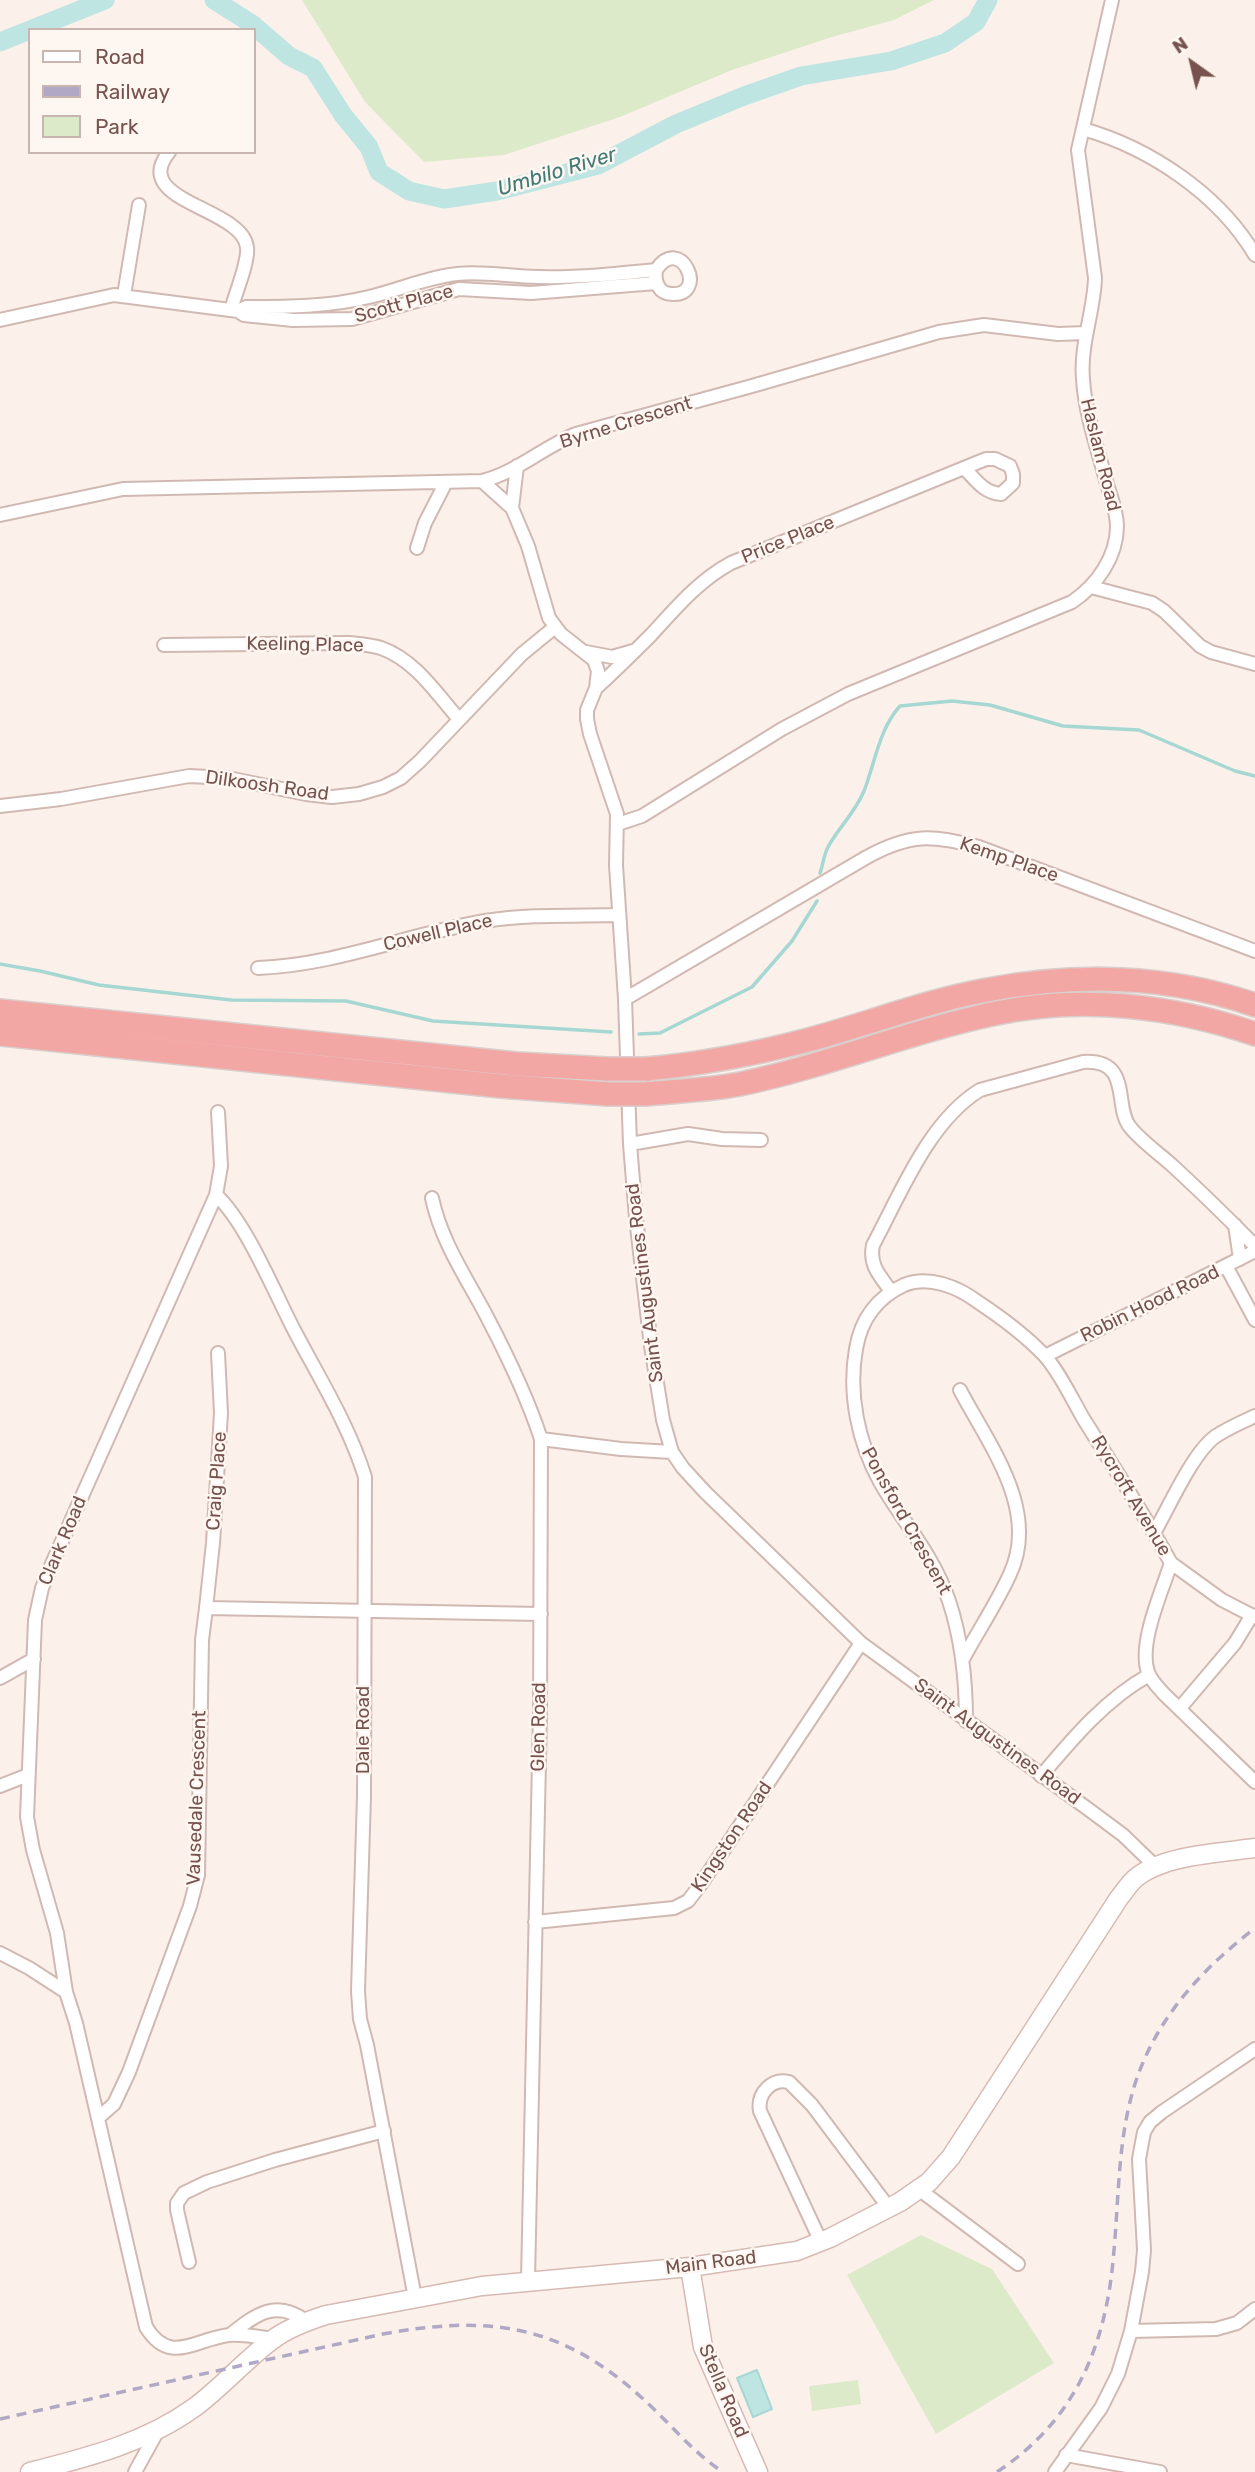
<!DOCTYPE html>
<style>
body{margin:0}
#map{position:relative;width:1255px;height:2472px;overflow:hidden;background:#fcf1ea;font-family:Rubik,sans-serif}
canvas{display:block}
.legend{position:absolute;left:28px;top:28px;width:228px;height:126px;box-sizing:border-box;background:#fef6f1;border:2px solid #c8b5b0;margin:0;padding:9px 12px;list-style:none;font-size:21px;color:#76534e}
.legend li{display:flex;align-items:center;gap:14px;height:35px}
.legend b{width:35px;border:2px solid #c8b5b0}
.north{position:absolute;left:1157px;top:28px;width:70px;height:70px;-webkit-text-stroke:5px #fef6f1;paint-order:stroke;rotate:326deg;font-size:19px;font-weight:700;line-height:28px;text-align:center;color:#76534e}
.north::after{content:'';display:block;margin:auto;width:24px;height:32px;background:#76534e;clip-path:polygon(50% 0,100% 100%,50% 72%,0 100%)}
</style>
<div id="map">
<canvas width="1255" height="2472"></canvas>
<ul class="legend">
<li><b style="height:9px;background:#fff"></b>Road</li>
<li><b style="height:9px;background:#b1a8c6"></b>Railway</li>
<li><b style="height:19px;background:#ddeac9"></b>Park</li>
</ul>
<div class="north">N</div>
</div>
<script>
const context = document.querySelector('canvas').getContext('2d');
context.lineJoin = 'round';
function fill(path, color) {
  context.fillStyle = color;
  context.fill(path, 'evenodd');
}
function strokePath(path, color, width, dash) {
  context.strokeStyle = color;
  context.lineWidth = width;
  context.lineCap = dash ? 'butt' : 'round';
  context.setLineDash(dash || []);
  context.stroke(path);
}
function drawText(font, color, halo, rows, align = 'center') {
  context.font = font + ' Rubik,sans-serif';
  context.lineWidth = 5;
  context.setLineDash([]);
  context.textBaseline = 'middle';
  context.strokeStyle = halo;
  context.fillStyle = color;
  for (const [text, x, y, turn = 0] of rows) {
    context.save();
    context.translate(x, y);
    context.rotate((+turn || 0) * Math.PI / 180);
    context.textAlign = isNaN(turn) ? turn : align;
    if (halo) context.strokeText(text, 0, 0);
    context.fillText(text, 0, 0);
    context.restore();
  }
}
fill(new Path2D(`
 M 302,0 L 934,0 L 894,20 L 832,37 L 732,70 L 620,117 L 504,155 L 424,162 L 365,102 Z
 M 921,2235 L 992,2269 L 1054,2363 L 936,2434 L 847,2275 Z
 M 858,2380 L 861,2404 L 812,2411 L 809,2386 Z`), '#ddeac9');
const water = new Path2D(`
 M 757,2370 L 772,2409 L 753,2417 L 737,2378 Z`);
fill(water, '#bfe5e2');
strokePath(water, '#a6d7d3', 2);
strokePath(new Path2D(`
 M 820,873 C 823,865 824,854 828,847 C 838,828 855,813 864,791 C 875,763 879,729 900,706 L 952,701 L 990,705 L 1063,726 L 1139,730 L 1235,771 L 1255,776
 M 0,964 L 40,971 L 99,985 L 231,1000 L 346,1001 L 433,1021 L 611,1032
 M 639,1034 L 660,1033 L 752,987 L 792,941 L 817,901`), '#a6d7d3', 3.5);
strokePath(new Path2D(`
 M 214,0 L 252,24 L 289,56 L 313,68 L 343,115 L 369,147 L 379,172 L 409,191 L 444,199 L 497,191 L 598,165 L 676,124 L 744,96 L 801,76 L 891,61 L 945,43 L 976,22 L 988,0
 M 0,42 L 105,0`), '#bfe5e2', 19);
const street = new Path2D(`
 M 1083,129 C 1150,148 1219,194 1255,255
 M 169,152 C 129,202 242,207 247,247 C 249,262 235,294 231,310
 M 124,295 L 139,205
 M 238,311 L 246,307 C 288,307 328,307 369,297 C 399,290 427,277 457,274 C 485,271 511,277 538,277 C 578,278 617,274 656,270 C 681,233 709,296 672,294 C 659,294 654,282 656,270
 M 0,320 L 114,295 L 238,311 L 244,315 L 293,320 L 352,319 L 459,289 L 531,293 L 656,283
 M 482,481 L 512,508 L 528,546 L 549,618 L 561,634 L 594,660 L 598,671 L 596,688 L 587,710 L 587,719 L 590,734 L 617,814 L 616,865 L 625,999 L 630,1144 L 636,1218 L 651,1346 L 663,1420 L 672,1452 L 683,1468 L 705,1492 L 861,1643 L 1088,1809 L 1123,1835 L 1155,1866
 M 512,508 L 517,466
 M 0,515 L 123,489 L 482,481 C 516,473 543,447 576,434 L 752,386 L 939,332 L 984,325 L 1058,334 L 1086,333
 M 417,548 L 425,523 L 446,482
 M 1091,587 L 1152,603 L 1164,611 L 1200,646 L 1211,652 L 1255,664
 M 164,645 L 349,643 C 359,644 371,645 381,648 C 415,660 436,693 458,718
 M 586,652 L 612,657 L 633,651
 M 596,688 C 615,671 633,653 651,635 C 676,608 698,581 731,563 L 986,459 L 995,459 L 1010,466 L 1013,474 L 1013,483 L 1001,494 C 984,493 976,480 965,469
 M 0,806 L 61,799 L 189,776 L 228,778 L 306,794 L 332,797 L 359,794 L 383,787 L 401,778 L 420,761 L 522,654 L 555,627
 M 618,824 L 642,816 L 782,729 L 848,694 L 1072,602 C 1097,585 1117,557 1117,526 C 1117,512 1111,497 1107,484 C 1098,450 1085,414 1083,379 C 1080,344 1094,312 1095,278 L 1078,150 L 1112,0
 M 258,968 C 336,965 409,934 485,921 C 529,914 575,916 619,915
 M 625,999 L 867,857 C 911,833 932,835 979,847 L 1255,951
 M 630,1144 L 688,1134 L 722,1139 L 761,1140
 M 216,1195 C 245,1221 274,1291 293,1328 C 318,1376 349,1425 365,1477 L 364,1796 L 358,1991 L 360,2019 L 367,2045 L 415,2298
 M 432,1198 C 441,1241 466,1277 486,1315 C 507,1355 527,1396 541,1439 L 540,1714 L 528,2280
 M 1235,1225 L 1240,1259
 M 1226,1266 L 1255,1320
 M 891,1291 C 879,1275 869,1265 873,1245 C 901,1193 929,1121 980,1090 L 1083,1062 C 1133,1059 1113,1106 1130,1127 C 1142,1142 1160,1154 1174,1167 C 1202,1193 1229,1219 1255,1246
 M 1045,1356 L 1255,1251
 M 960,1390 C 989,1445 1040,1510 1010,1574 C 997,1603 978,1631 963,1659
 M 541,1439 L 621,1449 L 672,1452
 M 1154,1533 C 1169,1507 1193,1452 1216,1436 C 1228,1428 1242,1422 1255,1416
 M 1171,1563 L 1222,1600 L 1255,1617
 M 206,1608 L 213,1543 L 221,1413 L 218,1353
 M 0,1678 L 34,1659
 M 1180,1708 L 1235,1643 L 1252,1615
 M 966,1721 C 966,1680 962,1640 949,1601 C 934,1556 903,1522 880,1482 C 858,1442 848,1394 856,1349 C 861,1319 876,1298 904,1285 C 929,1275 958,1287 978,1302 C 999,1316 1027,1337 1044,1355 C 1059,1371 1072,1399 1083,1418 C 1113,1466 1144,1514 1171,1563 C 1162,1591 1138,1644 1148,1672 C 1151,1681 1158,1687 1164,1694 L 1255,1782
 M 1041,1776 C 1073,1738 1106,1699 1149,1675
 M 0,1786 L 28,1775
 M 535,1922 L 674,1908 L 688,1901 L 701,1884 L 861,1643
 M 0,1953 L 29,1968 L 66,1992 L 76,2023 L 146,2327 C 170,2366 195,2339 229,2335 C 243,2334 259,2337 273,2339
 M 66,1992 L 57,1933 L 33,1850 L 27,1817 L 35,1620 L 42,1588 L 51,1566 L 216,1195 L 221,1166 L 218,1112
 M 98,2118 L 114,2104 L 129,2072 L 190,1906 L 198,1875 L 202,1640 L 206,1608 L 541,1614
 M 920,2190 L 1018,2264
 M 821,2242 L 760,2111 C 757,2094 771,2078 789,2082 L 812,2105 L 889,2208
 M 189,2262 L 177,2210 L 177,2203 L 184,2193 L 207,2182 L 275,2160 L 384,2131
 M 1131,2331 L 1216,2329 L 1237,2323 L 1255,2309
 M 230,2335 C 256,2314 276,2299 306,2321
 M 1066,2455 L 1160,2472
 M 135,2472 L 157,2432
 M 1055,2472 L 1101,2408 L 1118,2374 L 1131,2331 L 1142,2272 L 1144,2250 L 1139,2159 L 1141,2148 L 1144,2132 L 1150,2122 L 1162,2112 L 1255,2049`);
const secondary = new Path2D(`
 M 690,2267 L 703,2347 L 758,2472
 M 30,2472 C 89,2457 145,2443 195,2407 C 222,2387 245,2360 272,2340 C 288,2328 307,2321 326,2315 L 482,2286 L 690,2267 L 797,2251 L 830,2238 L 900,2202 L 929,2182 L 951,2157 L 1119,1898 C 1125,1891 1130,1882 1137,1877 C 1165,1855 1220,1853 1255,1848`);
const highway = new Path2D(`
 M 0,1011 L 517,1064 L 608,1069
 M 0,1034 L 500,1086 L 608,1094
 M 646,1069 C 701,1064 755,1054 808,1040 C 868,1024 926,1001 987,990 C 1076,973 1169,975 1255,1005
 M 645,1094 C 676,1091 709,1090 740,1084 C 827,1066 910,1031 997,1013 C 1082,995 1174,1006 1255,1034`);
strokePath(street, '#d0b9b2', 16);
strokePath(secondary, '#d6bab3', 21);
strokePath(highway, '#d9cfcd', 26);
strokePath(street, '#fff', 12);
strokePath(secondary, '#fff', 18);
strokePath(highway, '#f3a7a4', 23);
strokePath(new Path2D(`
 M 0,2419 L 383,2334 C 487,2315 559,2323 641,2397 C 668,2421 692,2452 723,2472
 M 997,2472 C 1077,2419 1107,2343 1114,2250 C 1119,2195 1118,2140 1134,2087 C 1155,2019 1201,1970 1255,1928`), '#b1a8c6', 3.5, [10, 7]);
const highwayBridge = new Path2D(`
 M 608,1069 L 646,1069
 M 608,1094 L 645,1094`);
strokePath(highwayBridge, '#d9cfcd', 26, []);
strokePath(highwayBridge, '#f3a7a4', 23);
drawText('19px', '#76534e', '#fef6f1', [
 ["Scott Place",404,304,-15],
 ["Byrne Crescent",626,423,-17],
 ["Haslam Road",1100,455,76],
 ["Price Place",788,540,-22],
 ["Keeling Place",305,645,1],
 ["Dilkoosh Road",267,786,8],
 ["Kemp Place",1009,860,19],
 ["Cowell Place",438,933,-13],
 ["Saint Augustines Road",645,1283,-97],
 ["Robin Hood Road",1150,1304,-26],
 ["Craig Place",217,1481,-86],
 ["Rycroft Avenue",1131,1496,59],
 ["Ponsford Crescent",906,1521,61],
 ["Clark Road",63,1541,-67],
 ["Glen Road",539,1727,-89],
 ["Dale Road",364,1730,-90],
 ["Saint Augustines Road",997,1742,36],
 ["Vausedale Crescent",197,1798,-88],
 ["Kingston Road",732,1837,-56],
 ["Main Road",711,2263,-7],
 ["Stella Road",723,2391,67]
]);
drawText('italic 21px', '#427a77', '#fef6f1', [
 ["Umbilo River",557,172,-17]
]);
</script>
